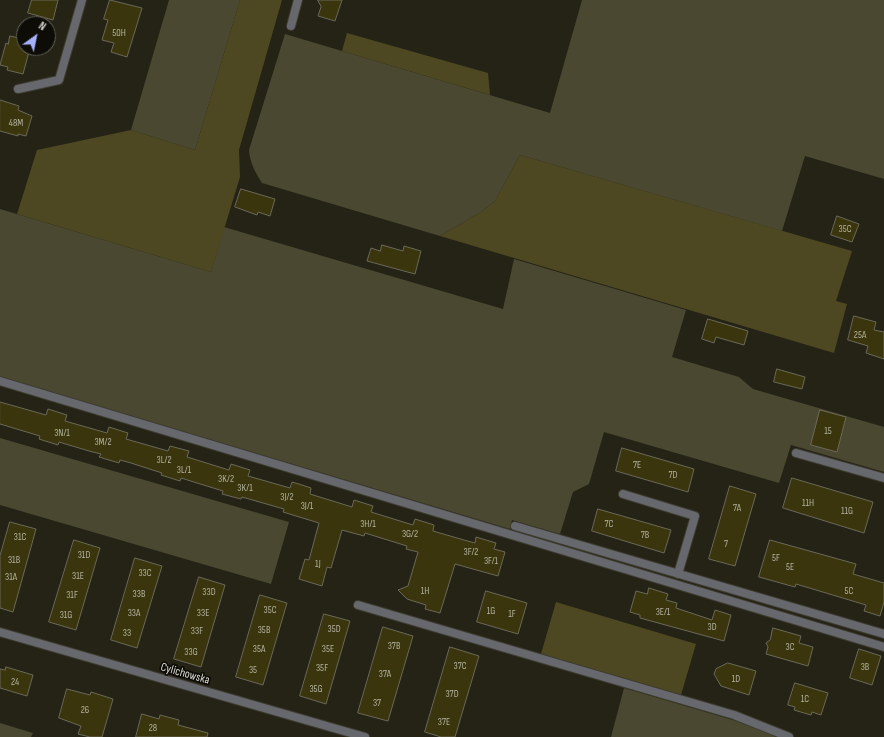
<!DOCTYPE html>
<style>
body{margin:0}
#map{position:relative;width:884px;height:737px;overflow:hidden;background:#252316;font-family:"Sofia Sans Condensed",sans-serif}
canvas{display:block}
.north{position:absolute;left:16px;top:16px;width:40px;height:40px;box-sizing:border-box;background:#0d0c07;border:1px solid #605f58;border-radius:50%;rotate:33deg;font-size:11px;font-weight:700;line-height:16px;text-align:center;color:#dcdbd2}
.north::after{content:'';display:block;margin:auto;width:14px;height:18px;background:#a6b1fc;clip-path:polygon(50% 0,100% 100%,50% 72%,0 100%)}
</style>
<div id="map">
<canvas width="884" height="737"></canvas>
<div class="north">N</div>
</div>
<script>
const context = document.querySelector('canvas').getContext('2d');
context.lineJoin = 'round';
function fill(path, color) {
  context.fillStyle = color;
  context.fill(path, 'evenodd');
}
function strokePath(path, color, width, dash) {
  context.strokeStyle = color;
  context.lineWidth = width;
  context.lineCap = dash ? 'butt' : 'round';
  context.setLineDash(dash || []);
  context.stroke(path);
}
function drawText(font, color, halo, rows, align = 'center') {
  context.font = font + ' "Sofia Sans Condensed",sans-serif';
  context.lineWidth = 3.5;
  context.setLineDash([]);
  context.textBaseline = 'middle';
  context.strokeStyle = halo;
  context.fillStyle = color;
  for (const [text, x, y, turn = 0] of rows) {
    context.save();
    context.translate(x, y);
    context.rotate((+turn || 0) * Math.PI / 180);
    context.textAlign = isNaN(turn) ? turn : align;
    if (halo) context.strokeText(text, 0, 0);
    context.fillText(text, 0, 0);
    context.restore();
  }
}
fill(new Path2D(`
 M 169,0 L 240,0 L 195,150 L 131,130 Z
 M 582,0 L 884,0 L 884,179 L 805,156 L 782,231 L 520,155 L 495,201 L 481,212 L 440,236 L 262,183 C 255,172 250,163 249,150 L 285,34 L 550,113 Z
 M 0,209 L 211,272 L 224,227 L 503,309 L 514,259 L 686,310 L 672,357 L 739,377 L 753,389 L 884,427 L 884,472 L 791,445 L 779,483 L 604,432 L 589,484 L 573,492 L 560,534 L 512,520 L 510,529 L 0,377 Z
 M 0,438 L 289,522 L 271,584 L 0,505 Z
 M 624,688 L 767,730 L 779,737 L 611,737 Z
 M 0,723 L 33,733 L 31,737 L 0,737 Z`), '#4a4831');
fill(new Path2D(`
 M 240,0 L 282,0 L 239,150 L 240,177 L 211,272 L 17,214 L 37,150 L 131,130 L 195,150 Z
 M 347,33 L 488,73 L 490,95 L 342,51 Z
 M 520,155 L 852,251 L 836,301 L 847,304 L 834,353 L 440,236 L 481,212 L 495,201 Z
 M 556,602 L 696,644 L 681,695 L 541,654 Z`), '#4d4821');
const building = new Path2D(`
 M 32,0 L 58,0 L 53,20 L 28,13 Z
 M 110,0 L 142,8 L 127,57 L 111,52 L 114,43 L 102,40 L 108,20 L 104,19 Z
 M 318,0 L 342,0 L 335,21 L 318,16 L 321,7 Z
 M 10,36 L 24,39 L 24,48 L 30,48 L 23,74 L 7,70 L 8,67 L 0,65 L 6,43 L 8,44 Z
 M 0,100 L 19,106 L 18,110 L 32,116 L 26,136 L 18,134 L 18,136 L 0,131 Z
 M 241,189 L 275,199 L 270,216 L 258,212 L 257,215 L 235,207 Z
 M 837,216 L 859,224 L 852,242 L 831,235 Z
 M 382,245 L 403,251 L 404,246 L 421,251 L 415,274 L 367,261 L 371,248 L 380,251 Z
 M 854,316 L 876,322 L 874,330 L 884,332 L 884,359 L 866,353 L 868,346 L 848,340 Z
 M 708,319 L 748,331 L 744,345 L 716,337 L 714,343 L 702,339 Z
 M 777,369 L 805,377 L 802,389 L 774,382 Z
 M 0,402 L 46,415 L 48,409 L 67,415 L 65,421 L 107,433 L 109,427 L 128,433 L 126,439 L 168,451 L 170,446 L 189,451 L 187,457 L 229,470 L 231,464 L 250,470 L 248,476 L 290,488 L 292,482 L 302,485 L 311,488 L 310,494 L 352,507 L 354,500 L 373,506 L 371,512 L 413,525 L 415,519 L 434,525 L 433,531 L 464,540 L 475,543 L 476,537 L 496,543 L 494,549 L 505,552 L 498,576 L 455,564 L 440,613 L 425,609 L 426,605 L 407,599 L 398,590 L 408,586 L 418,552 L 406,549 L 407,546 L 365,533 L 364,536 L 342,530 L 331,568 L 327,567 L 322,586 L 299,579 L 305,559 L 309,560 L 319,523 L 283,512 L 284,509 L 242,497 L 241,499 L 222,494 L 223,491 L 181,478 L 180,481 L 161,475 L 162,473 L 131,463 L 120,460 L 119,463 L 99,457 L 101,454 L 89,451 L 59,442 L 58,445 L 39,439 L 40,436 L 0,424 Z
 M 820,410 L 846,417 L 837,452 L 811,445 Z
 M 622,448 L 694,469 L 688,492 L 616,471 Z
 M 792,478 L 873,502 L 864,533 L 783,508 Z
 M 730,486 L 756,494 L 735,566 L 709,559 Z
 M 598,509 L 671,530 L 664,553 L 592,531 Z
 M 10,522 L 36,529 L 13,612 L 0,608 L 0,556 Z
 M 74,540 L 100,548 L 76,630 L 49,622 Z
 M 770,540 L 856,564 L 853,574 L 884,583 L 884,602 L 880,616 L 864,611 L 866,605 L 796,584 L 795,587 L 759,577 Z
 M 135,558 L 162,566 L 137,648 L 111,640 Z
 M 199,577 L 225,585 L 201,667 L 174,659 Z
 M 649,588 L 668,594 L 666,600 L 677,603 L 676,608 L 712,620 L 715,610 L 731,615 L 724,641 L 640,618 L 640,615 L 630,612 L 636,591 L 647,594 Z
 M 486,591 L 527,603 L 518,634 L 477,622 Z
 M 260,595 L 287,603 L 263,685 L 236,677 Z
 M 324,614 L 350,621 L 326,704 L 300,696 Z
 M 383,627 L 413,636 L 388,721 L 358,713 Z
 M 773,628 L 801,636 L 799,643 L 813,647 L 808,666 L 766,654 L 768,647 L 766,643 L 770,640 Z
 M 450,647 L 479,656 L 455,737 L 441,737 L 425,732 Z
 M 859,649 L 881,656 L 872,685 L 850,678 Z
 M 728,663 L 756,671 L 749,695 L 721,686 L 714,674 L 716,669 Z
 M 6,667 L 33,675 L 27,696 L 0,688 L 0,669 L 5,670 Z
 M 795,683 L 828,693 L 821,715 L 812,712 L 811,715 L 794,710 L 795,707 L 788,705 Z
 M 67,689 L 90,695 L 91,692 L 113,699 L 102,737 L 90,737 L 78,734 L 81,726 L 59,718 Z
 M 142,714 L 159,719 L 160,715 L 179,720 L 178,725 L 208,733 L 207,737 L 136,737 Z`);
fill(building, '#3a350d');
strokePath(building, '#6b6959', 1);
const service = new Path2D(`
 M 796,453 L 884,478
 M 623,494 L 695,516 L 678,574
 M 515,526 L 884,634
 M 358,605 L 734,715 L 789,737`);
const minor = new Path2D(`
 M 291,26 L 298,0
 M 18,89 L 59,80 L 82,0
 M 0,381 L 884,647
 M 0,632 L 365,737`);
strokePath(service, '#3f3d30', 10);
strokePath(minor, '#3f3d30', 10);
strokePath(service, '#66686e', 8);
strokePath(minor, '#66686e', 8);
drawText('10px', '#b4b2a1', null, [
 ["50H",119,33],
 ["48M",16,123],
 ["35C",845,229],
 ["25A",860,335],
 ["15",828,431],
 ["3N/1",62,433],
 ["3M/2",103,442],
 ["3L/2",164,460],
 ["7E",637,465],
 ["3L/1",184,470],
 ["7D",673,475],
 ["3K/2",226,479],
 ["3K/1",245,488],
 ["3J/2",287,497],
 ["11H",808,503],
 ["3J/1",307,506],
 ["7A",737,508],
 ["11G",847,511],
 ["3H/1",368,524],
 ["7C",609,524],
 ["3G/2",410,534],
 ["7B",645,535],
 ["31C",20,537],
 ["7",726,544],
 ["3F/2",471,552],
 ["31D",84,555],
 ["5F",776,558],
 ["31B",14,560],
 ["3F/1",491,561],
 ["1J",318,564],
 ["5E",790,567],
 ["33C",145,573],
 ["31E",78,576],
 ["31A",11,577],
 ["1H",425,591],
 ["5C",849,591],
 ["33D",209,592],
 ["33B",139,594],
 ["31F",72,595],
 ["35C",270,610],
 ["1G",491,611],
 ["3E/1",663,612],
 ["33A",134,613],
 ["33E",203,613],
 ["1F",512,614],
 ["31G",66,615],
 ["3D",712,627],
 ["35D",334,629],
 ["35B",264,630],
 ["33F",197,631],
 ["33",127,633],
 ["37B",394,646],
 ["3C",790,647],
 ["35A",259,649],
 ["35E",328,649],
 ["33G",191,652],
 ["37C",460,666],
 ["3B",865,667],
 ["35F",322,668],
 ["35",253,670],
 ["37A",385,674],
 ["1D",736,679],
 ["24",15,682],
 ["35G",316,689],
 ["37D",452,694],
 ["1C",805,699],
 ["37",377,703],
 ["26",85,710],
 ["37E",444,722],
 ["28",153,728]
]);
drawText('12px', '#dcdbd2', '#0d0c07', [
 ["Cylichowska",185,674,16]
]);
</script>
